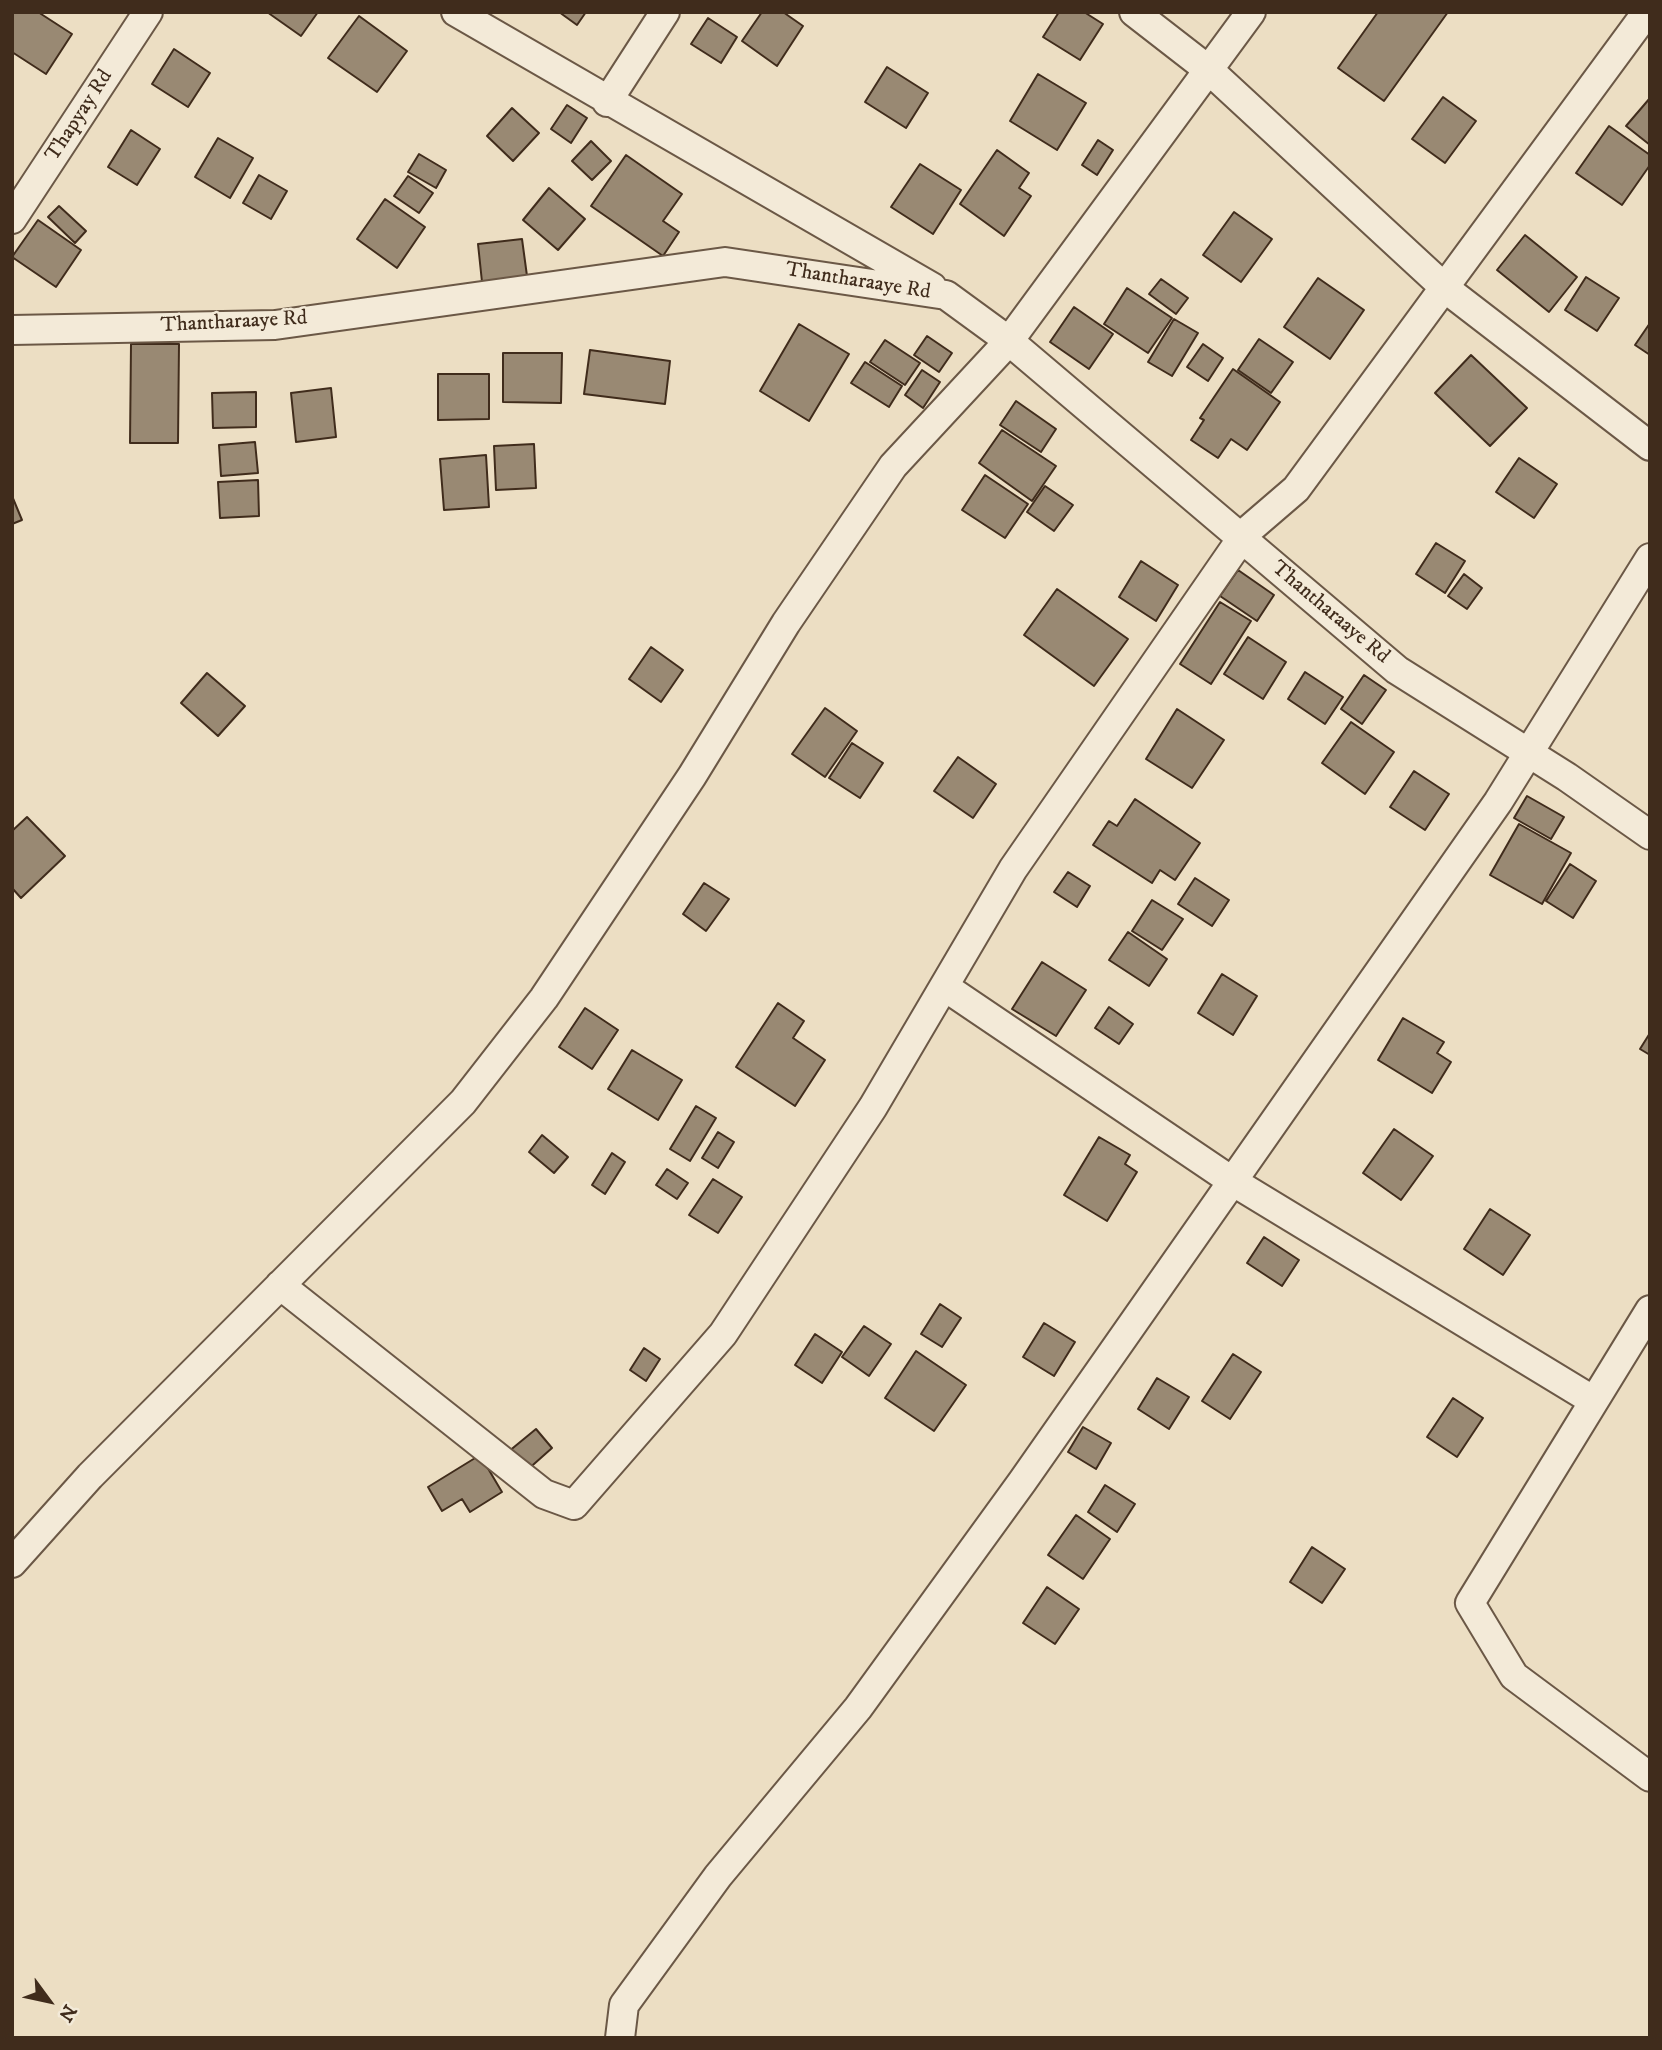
<!DOCTYPE html>
<style>
body{margin:0}
#map{position:relative;width:1662px;height:2050px;overflow:hidden;background:#ecdec3;font-family:"IM FELL DW Pica",serif}
canvas{display:block}
.frame{position:absolute;inset:0;border:14px solid #402c1c;pointer-events:none}
.north{position:absolute;left:14px;top:1966px;width:70px;height:70px;-webkit-text-stroke:5px #f3ead8;paint-order:stroke;rotate:123deg;font-size:19px;font-weight:700;line-height:28px;text-align:center;color:#402c1c}
.north::after{content:'';display:block;margin:auto;width:24px;height:32px;background:#402c1c;clip-path:polygon(50% 0,100% 100%,50% 72%,0 100%)}
</style>
<div id="map">
<canvas width="1662" height="2050"></canvas>
<div class="frame"></div>
<div class="north">N</div>
</div>
<script>
const context = document.querySelector('canvas').getContext('2d');
context.lineJoin = 'round';
function fill(path, color) {
  context.fillStyle = color;
  context.fill(path, 'evenodd');
}
function strokePath(path, color, width, dash) {
  context.strokeStyle = color;
  context.lineWidth = width;
  context.lineCap = dash ? 'butt' : 'round';
  context.setLineDash(dash || []);
  context.stroke(path);
}
function drawText(font, color, halo, rows, align = 'center') {
  context.font = font + ' "IM FELL DW Pica",serif';
  context.lineWidth = 5;
  context.setLineDash([]);
  context.textBaseline = 'middle';
  context.strokeStyle = halo;
  context.fillStyle = color;
  for (const [text, x, y, turn = 0] of rows) {
    context.save();
    context.translate(x, y);
    context.rotate((+turn || 0) * Math.PI / 180);
    context.textAlign = isNaN(turn) ? turn : align;
    if (halo) context.strokeText(text, 0, 0);
    context.fillText(text, 0, 0);
    context.restore();
  }
}
const building = new Path2D(`
 M 12,12 L 38,12 L 72,34 L 46,74 L 12,52 Z
 M 267,12 L 318,12 L 301,36 Z
 M 559,12 L 586,12 L 577,25 Z
 M 762,12 L 783,12 L 803,26 L 777,66 L 742,41 Z
 M 1059,12 L 1084,12 L 1103,24 L 1080,60 L 1043,37 Z
 M 1378,12 L 1448,12 L 1384,101 L 1338,68 Z
 M 359,16 L 407,51 L 377,92 L 328,58 Z
 M 708,18 L 737,37 L 721,63 L 691,44 Z
 M 174,49 L 210,73 L 188,107 L 152,84 Z
 M 887,67 L 928,93 L 906,128 L 865,102 Z
 M 1038,74 L 1086,103 L 1057,150 L 1010,121 Z
 M 1443,97 L 1476,121 L 1445,163 L 1412,139 Z
 M 1650,98 L 1650,145 L 1626,126 Z
 M 567,105 L 587,118 L 571,143 L 551,129 Z
 M 512,108 L 539,133 L 513,161 L 487,136 Z
 M 1609,126 L 1650,155 L 1650,165 L 1622,205 L 1576,173 Z
 M 131,130 L 160,149 L 137,185 L 108,167 Z
 M 218,138 L 253,158 L 230,198 L 195,177 Z
 M 1098,140 L 1113,150 L 1097,175 L 1082,165 Z
 M 591,141 L 611,161 L 592,180 L 572,161 Z
 M 997,150 L 1029,173 L 1019,188 L 1031,196 L 1004,236 L 960,204 Z
 M 419,154 L 446,170 L 436,188 L 408,172 Z
 M 626,155 L 682,194 L 663,221 L 679,232 L 663,256 L 591,206 Z
 M 920,164 L 961,190 L 933,234 L 891,207 Z
 M 259,175 L 287,191 L 271,219 L 243,203 Z
 M 408,176 L 433,193 L 419,213 L 394,196 Z
 M 549,188 L 585,219 L 558,250 L 523,220 Z
 M 385,199 L 425,227 L 397,268 L 357,239 Z
 M 59,206 L 86,231 L 75,243 L 48,217 Z
 M 1234,212 L 1272,239 L 1241,282 L 1203,255 Z
 M 38,220 L 81,250 L 56,287 L 12,257 Z
 M 1525,235 L 1577,277 L 1549,312 L 1497,270 Z
 M 522,239 L 527,276 L 482,282 L 478,244 Z
 M 1586,277 L 1619,298 L 1597,331 L 1565,310 Z
 M 1318,278 L 1364,310 L 1330,359 L 1284,327 Z
 M 1161,279 L 1188,298 L 1176,314 L 1149,294 Z
 M 1127,288 L 1172,318 L 1148,353 L 1104,324 Z
 M 1074,307 L 1113,334 L 1089,369 L 1050,342 Z
 M 1174,319 L 1198,333 L 1172,376 L 1148,362 Z
 M 1650,323 L 1650,355 L 1635,345 Z
 M 799,324 L 849,354 L 809,421 L 760,391 Z
 M 927,336 L 952,353 L 939,372 L 914,355 Z
 M 1259,339 L 1293,362 L 1271,393 L 1238,370 Z
 M 885,340 L 920,363 L 905,385 L 870,362 Z
 M 131,344 L 179,344 L 178,443 L 130,443 Z
 M 1203,344 L 1223,358 L 1208,381 L 1187,367 Z
 M 590,350 L 670,361 L 665,404 L 584,394 Z
 M 503,353 L 562,353 L 561,403 L 503,402 Z
 M 1471,355 L 1527,408 L 1490,446 L 1435,393 Z
 M 865,362 L 902,386 L 889,407 L 851,383 Z
 M 1233,369 L 1280,402 L 1247,450 L 1231,439 L 1218,458 L 1191,440 L 1204,420 L 1200,418 Z
 M 922,370 L 940,382 L 923,408 L 905,395 Z
 M 438,374 L 489,374 L 489,419 L 438,420 Z
 M 331,388 L 336,437 L 296,442 L 291,393 Z
 M 256,392 L 256,427 L 213,428 L 212,393 Z
 M 1016,401 L 1056,429 L 1041,452 L 1000,425 Z
 M 1002,430 L 1056,466 L 1032,501 L 979,463 Z
 M 255,442 L 258,473 L 221,476 L 219,445 Z
 M 534,444 L 536,488 L 496,490 L 494,446 Z
 M 486,455 L 489,507 L 444,510 L 440,459 Z
 M 1519,458 L 1557,484 L 1534,518 L 1496,492 Z
 M 985,475 L 1028,504 L 1005,538 L 962,510 Z
 M 258,480 L 259,516 L 220,518 L 218,482 Z
 M 1045,486 L 1073,505 L 1054,531 L 1027,512 Z
 M 12,496 L 22,520 L 12,524 Z
 M 1436,543 L 1465,561 L 1445,593 L 1416,574 Z
 M 1141,561 L 1178,585 L 1156,621 L 1119,597 Z
 M 1238,570 L 1274,595 L 1257,621 L 1220,596 Z
 M 1464,574 L 1482,588 L 1467,609 L 1448,596 Z
 M 1057,589 L 1128,639 L 1094,686 L 1024,635 Z
 M 1220,602 L 1251,621 L 1211,684 L 1180,664 Z
 M 1248,637 L 1286,662 L 1263,699 L 1224,674 Z
 M 651,647 L 683,670 L 661,702 L 629,679 Z
 M 1305,672 L 1343,697 L 1325,724 L 1288,699 Z
 M 207,673 L 245,706 L 218,736 L 181,703 Z
 M 1364,675 L 1386,690 L 1362,724 L 1341,709 Z
 M 825,708 L 857,731 L 825,777 L 792,754 Z
 M 1177,709 L 1224,740 L 1192,788 L 1146,759 Z
 M 1351,722 L 1394,752 L 1365,794 L 1322,763 Z
 M 852,743 L 883,763 L 860,798 L 829,778 Z
 M 958,757 L 996,784 L 973,818 L 934,791 Z
 M 1414,771 L 1449,794 L 1425,830 L 1390,807 Z
 M 1527,796 L 1564,817 L 1551,839 L 1514,818 Z
 M 1135,799 L 1200,843 L 1175,880 L 1160,870 L 1152,883 L 1093,845 L 1109,821 L 1117,826 Z
 M 27,817 L 65,856 L 21,898 L 12,888 L 12,831 Z
 M 1519,824 L 1571,853 L 1542,904 L 1490,875 Z
 M 1570,864 L 1596,881 L 1573,918 L 1546,901 Z
 M 1068,872 L 1090,886 L 1077,907 L 1054,892 Z
 M 1195,878 L 1229,900 L 1212,926 L 1178,904 Z
 M 704,883 L 729,899 L 706,931 L 683,914 Z
 M 1152,900 L 1183,919 L 1162,950 L 1132,931 Z
 M 1128,932 L 1167,959 L 1149,986 L 1109,960 Z
 M 1042,962 L 1086,990 L 1056,1036 L 1012,1009 Z
 M 1222,974 L 1257,996 L 1233,1035 L 1198,1013 Z
 M 778,1003 L 804,1021 L 793,1038 L 825,1060 L 795,1106 L 736,1067 Z
 M 1109,1007 L 1133,1024 L 1119,1044 L 1095,1028 Z
 M 585,1008 L 618,1030 L 592,1069 L 559,1047 Z
 M 1403,1018 L 1444,1042 L 1437,1053 L 1451,1062 L 1432,1093 L 1378,1060 Z
 M 1650,1033 L 1650,1055 L 1640,1049 Z
 M 632,1050 L 682,1080 L 658,1120 L 608,1089 Z
 M 696,1106 L 716,1118 L 690,1161 L 670,1149 Z
 M 1394,1129 L 1433,1156 L 1401,1200 L 1363,1173 Z
 M 718,1132 L 734,1142 L 718,1168 L 702,1158 Z
 M 542,1135 L 568,1157 L 554,1173 L 529,1152 Z
 M 1099,1137 L 1130,1155 L 1125,1164 L 1137,1172 L 1107,1221 L 1064,1195 Z
 M 612,1153 L 625,1162 L 605,1194 L 592,1185 Z
 M 667,1169 L 688,1183 L 677,1199 L 656,1185 Z
 M 713,1179 L 742,1197 L 718,1233 L 689,1215 Z
 M 1490,1209 L 1530,1235 L 1503,1275 L 1464,1249 Z
 M 1264,1237 L 1299,1260 L 1282,1286 L 1247,1263 Z
 M 940,1304 L 961,1318 L 942,1347 L 921,1334 Z
 M 1044,1323 L 1075,1342 L 1054,1376 L 1023,1357 Z
 M 864,1326 L 891,1344 L 869,1376 L 842,1357 Z
 M 815,1334 L 842,1352 L 822,1383 L 795,1365 Z
 M 644,1348 L 660,1359 L 646,1381 L 630,1370 Z
 M 916,1351 L 966,1385 L 934,1431 L 885,1398 Z
 M 1233,1354 L 1261,1372 L 1230,1419 L 1202,1401 Z
 M 1157,1378 L 1189,1397 L 1169,1429 L 1138,1409 Z
 M 1453,1398 L 1483,1418 L 1457,1457 L 1427,1437 Z
 M 1083,1427 L 1111,1443 L 1096,1469 L 1068,1452 Z
 M 536,1429 L 552,1448 L 525,1472 L 508,1452 Z
 M 480,1455 L 502,1492 L 470,1512 L 462,1499 L 442,1511 L 428,1487 Z
 M 1105,1485 L 1135,1504 L 1117,1532 L 1088,1512 Z
 M 1076,1515 L 1110,1539 L 1083,1579 L 1048,1555 Z
 M 1312,1547 L 1345,1569 L 1322,1603 L 1290,1582 Z
 M 1047,1587 L 1079,1609 L 1055,1644 L 1023,1623 Z`);
fill(building, '#998973');
strokePath(building, '#402c1c', 2);
const minor = new Path2D(`
 M 456,12 L 932,287
 M 1134,12 L 1210,71 L 1446,289 L 1650,446
 M 607,102 L 665,12
 M 12,219 L 148,12
 M 12,330 L 275,325 L 725,262 L 946,295 L 1009,341 L 1397,670 L 1567,777 L 1650,835
 M 945,987 L 1232,1181 L 1594,1401
 M 280,1285 L 544,1494 L 574,1505 L 723,1334 L 873,1107 L 1013,869 L 1246,532 L 1296,489 L 1647,12
 M 1650,1310 L 1470,1603 L 1514,1676 L 1650,1777
 M 12,1563 L 90,1476 L 463,1102 L 544,998 L 692,776 L 786,623 L 893,466 L 1009,341 L 1251,12
 M 620,2038 L 624,2005 L 718,1876 L 858,1708 L 1022,1482 L 1498,802 L 1650,558`);
strokePath(minor, '#6b5846', 32);
strokePath(minor, '#f3ead8', 28);
drawText('21px', '#402c1c', '#f3ead8', [
 ["Thapyay Rd",80,116,-57],
 ["Thantharaaye Rd",858,282,9],
 ["Thantharaaye Rd",234,323,-3],
 ["Thantharaaye Rd",1330,613,40]
]);
</script>
